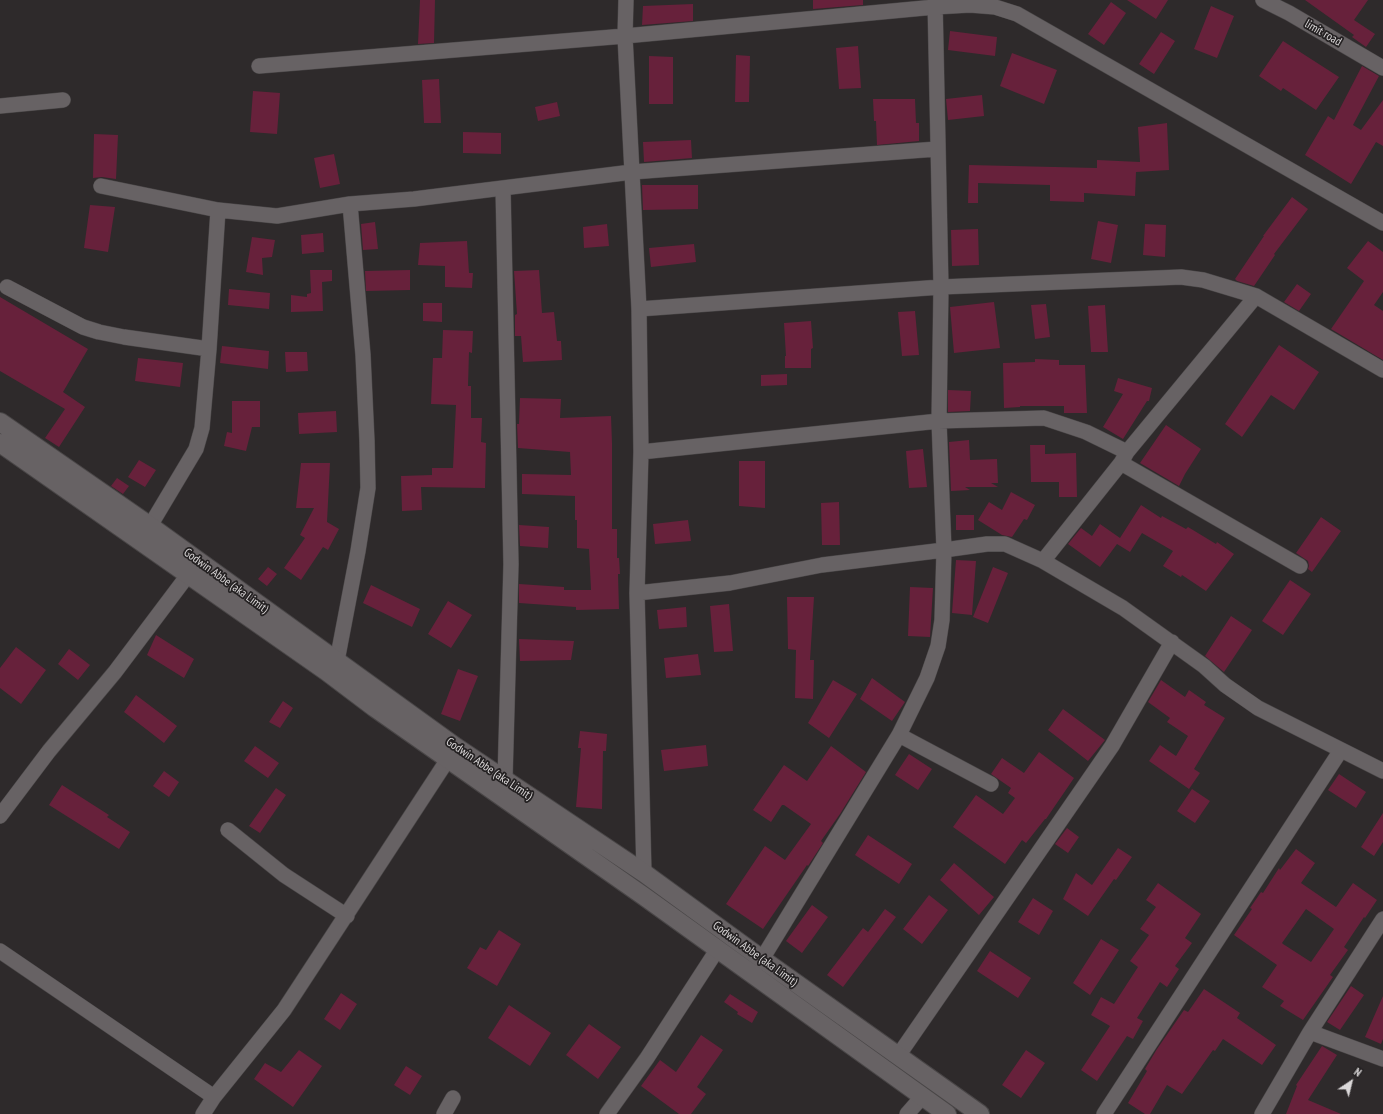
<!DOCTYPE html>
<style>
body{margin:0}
#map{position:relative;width:1383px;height:1114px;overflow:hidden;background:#2e2a2b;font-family:"PT Sans Narrow",sans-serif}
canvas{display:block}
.north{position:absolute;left:1331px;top:1062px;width:40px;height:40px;-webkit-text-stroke:3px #242122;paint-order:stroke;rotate:35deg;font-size:11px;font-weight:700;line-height:16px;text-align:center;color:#dbd8d9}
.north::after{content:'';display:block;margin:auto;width:14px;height:18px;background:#dbd8d9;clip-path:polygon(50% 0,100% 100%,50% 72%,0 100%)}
</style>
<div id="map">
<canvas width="1383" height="1114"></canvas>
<div class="north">N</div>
</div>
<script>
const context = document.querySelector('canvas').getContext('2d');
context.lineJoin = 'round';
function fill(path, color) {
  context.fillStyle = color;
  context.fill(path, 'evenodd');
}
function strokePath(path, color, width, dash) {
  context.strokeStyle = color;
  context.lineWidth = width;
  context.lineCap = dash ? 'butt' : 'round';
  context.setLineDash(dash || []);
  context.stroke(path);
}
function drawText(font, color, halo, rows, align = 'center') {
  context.font = font + ' "PT Sans Narrow",sans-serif';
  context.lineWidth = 3.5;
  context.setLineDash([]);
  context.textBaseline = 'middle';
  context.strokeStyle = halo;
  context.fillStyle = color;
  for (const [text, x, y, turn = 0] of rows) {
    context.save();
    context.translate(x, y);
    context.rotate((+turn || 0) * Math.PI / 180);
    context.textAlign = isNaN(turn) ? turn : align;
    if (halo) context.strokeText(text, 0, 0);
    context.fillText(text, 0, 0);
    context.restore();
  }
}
fill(new Path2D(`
 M 420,0 L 435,0 L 434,43 L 418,44 Z
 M 813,0 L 863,0 L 863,5 L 813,9 Z
 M 1127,0 L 1168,0 L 1156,19 Z
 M 1305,0 L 1368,0 L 1354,20 L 1375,34 L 1366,47 L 1352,37 L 1354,35 Z
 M 1111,2 L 1126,13 L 1104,45 L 1088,34 Z
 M 693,4 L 693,21 L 642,25 L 643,6 Z
 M 1211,6 L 1234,16 L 1217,58 L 1194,49 Z
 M 950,31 L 997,37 L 995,56 L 948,50 Z
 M 1161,32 L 1175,41 L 1154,74 L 1139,64 Z
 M 1283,41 L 1339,77 L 1316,110 L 1283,88 L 1281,91 L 1259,76 Z
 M 858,46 L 861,88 L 839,89 L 836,48 Z
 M 1012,53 L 1057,70 L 1044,104 L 1000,86 Z
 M 736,55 L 750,56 L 749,102 L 735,102 Z
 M 649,56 L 673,57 L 673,104 L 649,104 Z
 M 1362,66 L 1379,76 L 1353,125 L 1361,130 L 1383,100 L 1383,146 L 1376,142 L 1351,184 L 1305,155 L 1328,116 L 1334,120 Z
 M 439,79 L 441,123 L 424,123 L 422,80 Z
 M 253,91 L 280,93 L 277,134 L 250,132 Z
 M 982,95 L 984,116 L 948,120 L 946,99 Z
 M 873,99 L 915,99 L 916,123 L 919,123 L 919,141 L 877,145 L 876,121 L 874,121 Z
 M 557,102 L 560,116 L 538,121 L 535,107 Z
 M 1167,123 L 1169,170 L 1136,172 L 1135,196 L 1084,193 L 1084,202 L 1050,201 L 1050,185 L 978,183 L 978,203 L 968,203 L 969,165 L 1097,168 L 1097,160 L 1140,162 L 1138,127 Z
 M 463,132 L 501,133 L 501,154 L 463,153 Z
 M 94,134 L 118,135 L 116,179 L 102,177 L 93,178 Z
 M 691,140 L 692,158 L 644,162 L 643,142 Z
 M 334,154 L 340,184 L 320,188 L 314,158 Z
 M 642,185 L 698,185 L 698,209 L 643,210 Z
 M 1292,197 L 1308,209 L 1274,254 L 1275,255 L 1254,286 L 1237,281 L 1235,279 L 1264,236 L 1263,236 Z
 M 90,205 L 115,207 L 108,252 L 84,248 Z
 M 1098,221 L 1118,225 L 1111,263 L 1091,259 Z
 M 375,222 L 378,249 L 363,250 L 361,224 Z
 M 607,224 L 609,246 L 584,248 L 583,227 Z
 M 1145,224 L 1166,225 L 1165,257 L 1143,255 Z
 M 978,229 L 979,265 L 952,266 L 951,230 Z
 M 323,233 L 324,252 L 302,254 L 301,235 Z
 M 252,237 L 275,240 L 272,257 L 262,258 L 263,275 L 246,272 Z
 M 467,241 L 469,273 L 473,273 L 472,288 L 445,287 L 445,266 L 418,265 L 420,243 Z
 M 1368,241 L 1383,252 L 1383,292 L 1374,305 L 1383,311 L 1383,360 L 1331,329 L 1364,281 L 1347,268 Z
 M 694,244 L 696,262 L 651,267 L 649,248 Z
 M 310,270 L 332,270 L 332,281 L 322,282 L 323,311 L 291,312 L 291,295 L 307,297 L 307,294 L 311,293 Z
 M 410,270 L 410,290 L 366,291 L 365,271 Z
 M 539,270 L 542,313 L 554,312 L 557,341 L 561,341 L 562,360 L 523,362 L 521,336 L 515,336 L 515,315 L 517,314 L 514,271 Z
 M 1297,284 L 1311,294 L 1299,311 L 1284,302 Z
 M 229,289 L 270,293 L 269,309 L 228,305 Z
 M 0,297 L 88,349 L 63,392 L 85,407 L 59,447 L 45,438 L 65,409 L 0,371 Z
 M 994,302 L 1000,348 L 954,353 L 950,307 Z
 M 423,303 L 442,303 L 442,322 L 423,321 Z
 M 1046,304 L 1050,337 L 1035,339 L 1031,305 Z
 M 1105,305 L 1108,352 L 1091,352 L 1088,306 Z
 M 915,311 L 919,355 L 902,356 L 898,312 Z
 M 811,321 L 813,348 L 811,349 L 811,368 L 785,368 L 785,356 L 786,356 L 784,323 Z
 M 443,330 L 473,331 L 472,353 L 469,352 L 468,386 L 471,386 L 471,418 L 482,418 L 481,442 L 486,443 L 485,488 L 421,487 L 422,510 L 402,511 L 401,476 L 432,475 L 432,468 L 453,468 L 456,405 L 431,404 L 433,358 L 442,358 Z
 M 1279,345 L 1319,372 L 1294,410 L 1271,395 L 1242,437 L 1225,424 Z
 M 222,346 L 269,351 L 268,369 L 220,363 Z
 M 285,352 L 307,352 L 308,371 L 286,372 Z
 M 138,358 L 183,363 L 180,387 L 135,381 Z
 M 1035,359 L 1059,360 L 1059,365 L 1085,365 L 1087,413 L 1064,413 L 1064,406 L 1020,406 L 1020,407 L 1004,408 L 1003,363 L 1035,362 Z
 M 787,374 L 787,385 L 761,386 L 761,375 Z
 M 1118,378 L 1152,388 L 1149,401 L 1147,401 L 1123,439 L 1103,427 L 1123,394 L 1114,391 Z
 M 948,390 L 971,391 L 970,411 L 948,412 Z
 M 520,398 L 561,399 L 560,418 L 611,416 L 612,443 L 612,529 L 617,529 L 617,558 L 619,558 L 620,574 L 618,574 L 619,609 L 576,610 L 576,607 L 519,603 L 519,584 L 564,587 L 564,590 L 591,590 L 589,549 L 577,548 L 577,520 L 575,520 L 575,496 L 522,494 L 522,474 L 571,475 L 570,452 L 518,448 L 517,424 L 519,424 Z
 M 232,401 L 260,401 L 260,427 L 252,427 L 246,451 L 224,446 L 227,432 L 232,433 Z
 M 336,411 L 337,432 L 299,434 L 298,413 Z
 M 1166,425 L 1201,449 L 1185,474 L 1179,486 L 1140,463 Z
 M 969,440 L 970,460 L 997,459 L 998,483 L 991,483 L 998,487 L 965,487 L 970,490 L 951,491 L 949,442 Z
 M 1030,445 L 1045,445 L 1045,454 L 1076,453 L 1077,497 L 1059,497 L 1059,482 L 1031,482 Z
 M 923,449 L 927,487 L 909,488 L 906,451 Z
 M 139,460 L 156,470 L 145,487 L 128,477 Z
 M 739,461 L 765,461 L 765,508 L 739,506 Z
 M 301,463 L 330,463 L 327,522 L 339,529 L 328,550 L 323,547 L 301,580 L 284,568 L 305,538 L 300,535 L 314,508 L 296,508 Z
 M 117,478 L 129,486 L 123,494 L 111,486 Z
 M 1011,492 L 1035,505 L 1027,520 L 1024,519 L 1012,537 L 1002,535 L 978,520 L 989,502 L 1002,510 Z
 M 839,502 L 840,545 L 822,545 L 821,503 Z
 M 1141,505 L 1161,518 L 1162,516 L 1186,529 L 1188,527 L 1216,544 L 1217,542 L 1234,554 L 1206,591 L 1182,575 L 1181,577 L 1163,566 L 1173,551 L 1142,533 L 1130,552 L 1117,544 L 1100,567 L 1068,544 L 1081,528 L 1092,536 L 1100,524 L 1120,538 Z
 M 956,515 L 974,515 L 974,530 L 956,530 Z
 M 1321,517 L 1341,531 L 1312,572 L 1308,569 L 1309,566 L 1308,561 L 1296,553 Z
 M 688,520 L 691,541 L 655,544 L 653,524 Z
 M 519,525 L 549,527 L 548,548 L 520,546 Z
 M 956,560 L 976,561 L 972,615 L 952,613 Z
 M 268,567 L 277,574 L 267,586 L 258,579 Z
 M 993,567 L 1008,573 L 988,623 L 973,617 Z
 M 1290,580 L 1311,594 L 1283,635 L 1262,621 Z
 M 371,585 L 420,609 L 412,627 L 363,603 Z
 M 910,587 L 933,588 L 930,637 L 908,636 Z
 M 787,597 L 814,597 L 810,660 L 814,660 L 813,699 L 795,698 L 796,650 L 788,649 Z
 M 448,601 L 472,615 L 451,648 L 428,634 Z
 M 729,604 L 733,651 L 714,652 L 710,606 Z
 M 686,607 L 687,627 L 659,629 L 657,610 Z
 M 1231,616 L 1252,630 L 1224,672 L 1205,656 Z
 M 156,635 L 194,659 L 184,678 L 147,655 Z
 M 519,639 L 574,641 L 571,660 L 520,661 Z
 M 16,647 L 46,670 L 21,704 L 0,688 L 0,668 Z
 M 69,649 L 90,665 L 78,680 L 58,664 Z
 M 698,654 L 701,675 L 666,678 L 664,658 Z
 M 458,669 L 478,676 L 460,721 L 441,714 Z
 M 872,678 L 905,702 L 892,721 L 860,699 Z
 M 833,680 L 857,694 L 829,738 L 808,723 Z
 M 1161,680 L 1185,697 L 1189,690 L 1206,702 L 1204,705 L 1225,718 L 1194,769 L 1200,773 L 1189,789 L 1149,761 L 1160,745 L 1176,756 L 1188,736 L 1167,722 L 1170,718 L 1148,702 Z
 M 136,695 L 177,726 L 164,743 L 124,712 Z
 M 283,701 L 293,708 L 280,728 L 269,722 Z
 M 1063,709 L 1105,740 L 1088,761 L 1048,730 Z
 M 580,731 L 607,734 L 606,751 L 603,751 L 602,809 L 576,807 L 581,748 L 578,748 Z
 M 706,745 L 708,766 L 664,771 L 661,750 Z
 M 255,746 L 279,763 L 268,778 L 244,761 Z
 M 831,746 L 866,772 L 840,814 L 821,841 L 823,843 L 808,866 L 807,865 L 763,929 L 726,904 L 765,846 L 785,860 L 811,824 L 784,805 L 782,805 L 771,822 L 753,810 L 784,765 L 807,781 Z
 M 1039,752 L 1074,778 L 1046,819 L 1045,819 L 1026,843 L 1022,840 L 1005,864 L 953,827 L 976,795 L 1003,814 L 1015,798 L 1008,793 L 1011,788 L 991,774 L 1002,758 L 1024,773 Z
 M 909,754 L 932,769 L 918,790 L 895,775 Z
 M 164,771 L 179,782 L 169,797 L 153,786 Z
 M 1339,774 L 1366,792 L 1356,808 L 1328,790 Z
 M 62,785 L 109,815 L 107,817 L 130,832 L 119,849 L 49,805 Z
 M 276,788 L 286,795 L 260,833 L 249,826 Z
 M 1192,789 L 1210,801 L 1195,823 L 1177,811 Z
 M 1383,813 L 1383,842 L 1374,856 L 1361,847 Z
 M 1067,828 L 1079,837 L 1068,853 L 1055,844 Z
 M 868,835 L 912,864 L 899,884 L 855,855 Z
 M 1118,848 L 1132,857 L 1116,880 L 1114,879 L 1088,916 L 1063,899 L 1076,873 L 1092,885 Z
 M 1296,849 L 1315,863 L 1301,883 L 1336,907 L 1353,883 L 1377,900 L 1365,918 L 1364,917 L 1344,947 L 1348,950 L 1330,975 L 1333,977 L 1303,1020 L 1280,1006 L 1284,1001 L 1262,987 L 1277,965 L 1234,935 L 1252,909 L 1250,908 L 1261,892 L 1263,893 L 1279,868 L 1280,870 ZM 1306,909 L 1334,929 L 1311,962 L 1283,944 L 1282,943 Z
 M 954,863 L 994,897 L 979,915 L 940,880 Z
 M 1158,883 L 1201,914 L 1185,938 L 1192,943 L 1175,966 L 1179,969 L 1167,987 L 1160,982 L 1137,1018 L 1143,1021 L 1133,1039 L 1127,1036 L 1097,1081 L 1081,1070 L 1110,1026 L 1091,1015 L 1101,997 L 1114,1004 L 1138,967 L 1130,961 L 1149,935 L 1140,929 L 1156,907 L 1146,900 Z
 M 929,895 L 948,910 L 922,944 L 903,929 Z
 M 1033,898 L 1053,911 L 1039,935 L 1018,922 Z
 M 812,905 L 828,917 L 802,953 L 786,941 Z
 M 885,909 L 896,917 L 843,987 L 827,975 L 863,928 L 868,932 Z
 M 499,930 L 521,944 L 497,986 L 467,968 L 480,947 L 486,950 Z
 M 1101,939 L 1119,950 L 1090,995 L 1073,983 Z
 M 990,951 L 1031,978 L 1018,998 L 977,971 Z
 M 1351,986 L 1364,995 L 1340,1030 L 1327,1022 Z
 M 1204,989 L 1240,1013 L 1237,1018 L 1276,1045 L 1262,1065 L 1223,1039 L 1215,1051 L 1213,1050 L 1182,1094 L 1167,1085 L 1150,1114 L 1145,1114 L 1128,1103 L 1147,1071 L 1145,1069 L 1157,1049 L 1184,1010 L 1188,1012 Z
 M 341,993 L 357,1004 L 340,1030 L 324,1019 Z
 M 730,994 L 758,1012 L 752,1023 L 737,1014 L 738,1012 L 724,1002 Z
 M 1383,996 L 1383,1039 L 1381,1044 L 1365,1037 Z
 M 509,1005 L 551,1033 L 530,1066 L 488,1038 Z
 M 589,1024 L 621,1047 L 598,1079 L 566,1055 Z
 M 701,1035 L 723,1050 L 697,1087 L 706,1094 L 691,1114 L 679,1114 L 641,1086 L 660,1060 L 676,1072 Z
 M 1322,1046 L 1337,1055 L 1308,1100 L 1341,1114 L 1286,1114 L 1297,1086 L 1296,1085 Z
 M 299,1050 L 322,1066 L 293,1107 L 254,1079 L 265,1063 L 281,1072 Z
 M 1026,1050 L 1045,1063 L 1021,1098 L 1002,1085 Z
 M 406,1066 L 422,1076 L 410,1095 L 394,1085 Z`), '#67213b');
const minor = new Path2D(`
 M 626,0 L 625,36 L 639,309 L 641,452 L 637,593 L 644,873
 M 1263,0 L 1289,13 L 1383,68
 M 259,66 L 625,36 L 935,7 L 970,5 L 995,7 L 1017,14 L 1383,223
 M 0,106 L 63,100
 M 101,186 L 218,210 L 277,216 L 350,204 L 414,199 L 632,172 L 937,149
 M 503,188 L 511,564 L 505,779
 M 7,287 L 83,327 L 99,332 L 124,337 L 209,349
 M 639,309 L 941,287 L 1181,277 L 1203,280 L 1256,296 L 1383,370
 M 641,452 L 939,421 L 1044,418 L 1086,432 L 1127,452
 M 1121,463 L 1300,566
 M 150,526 L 196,449 L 202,428 L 209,349 L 218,210
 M 1043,561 L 1121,463 L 1127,452 L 1256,296
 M 637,593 L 730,583 L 822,565 L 944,550 L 987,544 L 1005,544 L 1043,561 L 1123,608 L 1204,666 L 1225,685 L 1258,708 L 1383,771
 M 337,661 L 358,551 L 368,488 L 367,441 L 363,355 L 350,204
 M 899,735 L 991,784
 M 0,816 L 49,751 L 115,672 L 188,575
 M 228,830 L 284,875 L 347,916
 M 0,951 L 214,1097
 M 762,959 L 899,735 L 927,678 L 938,646 L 942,620 L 944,550 L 939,421 L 941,287 L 935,0
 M 1310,1032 L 1383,1059
 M 898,1056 L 1112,746 L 1172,642
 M 203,1114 L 214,1097 L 284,1010 L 454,750
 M 444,1114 L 453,1098
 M 607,1114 L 647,1058 L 717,950
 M 907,1114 L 922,1097
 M 1104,1114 L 1341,750
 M 1262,1114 L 1310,1032 L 1383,919`);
const tertiary = new Path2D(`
 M 0,422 L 150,526 L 456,747 L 644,873 L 762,959 L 980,1114
 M 0,443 L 326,671 L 375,708 L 645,897 L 947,1114`);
strokePath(minor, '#494647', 16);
strokePath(tertiary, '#494647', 20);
strokePath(minor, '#676264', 15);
strokePath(tertiary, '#676264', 18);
drawText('12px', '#dbd8d9', '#242122', [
 ["limit road",1323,33,30],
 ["Godwin Abbe (aka Limit)",226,581,36],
 ["Godwin Abbe (aka Limit)",489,769,34],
 ["Godwin Abbe (aka Limit)",755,954,36]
]);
</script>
